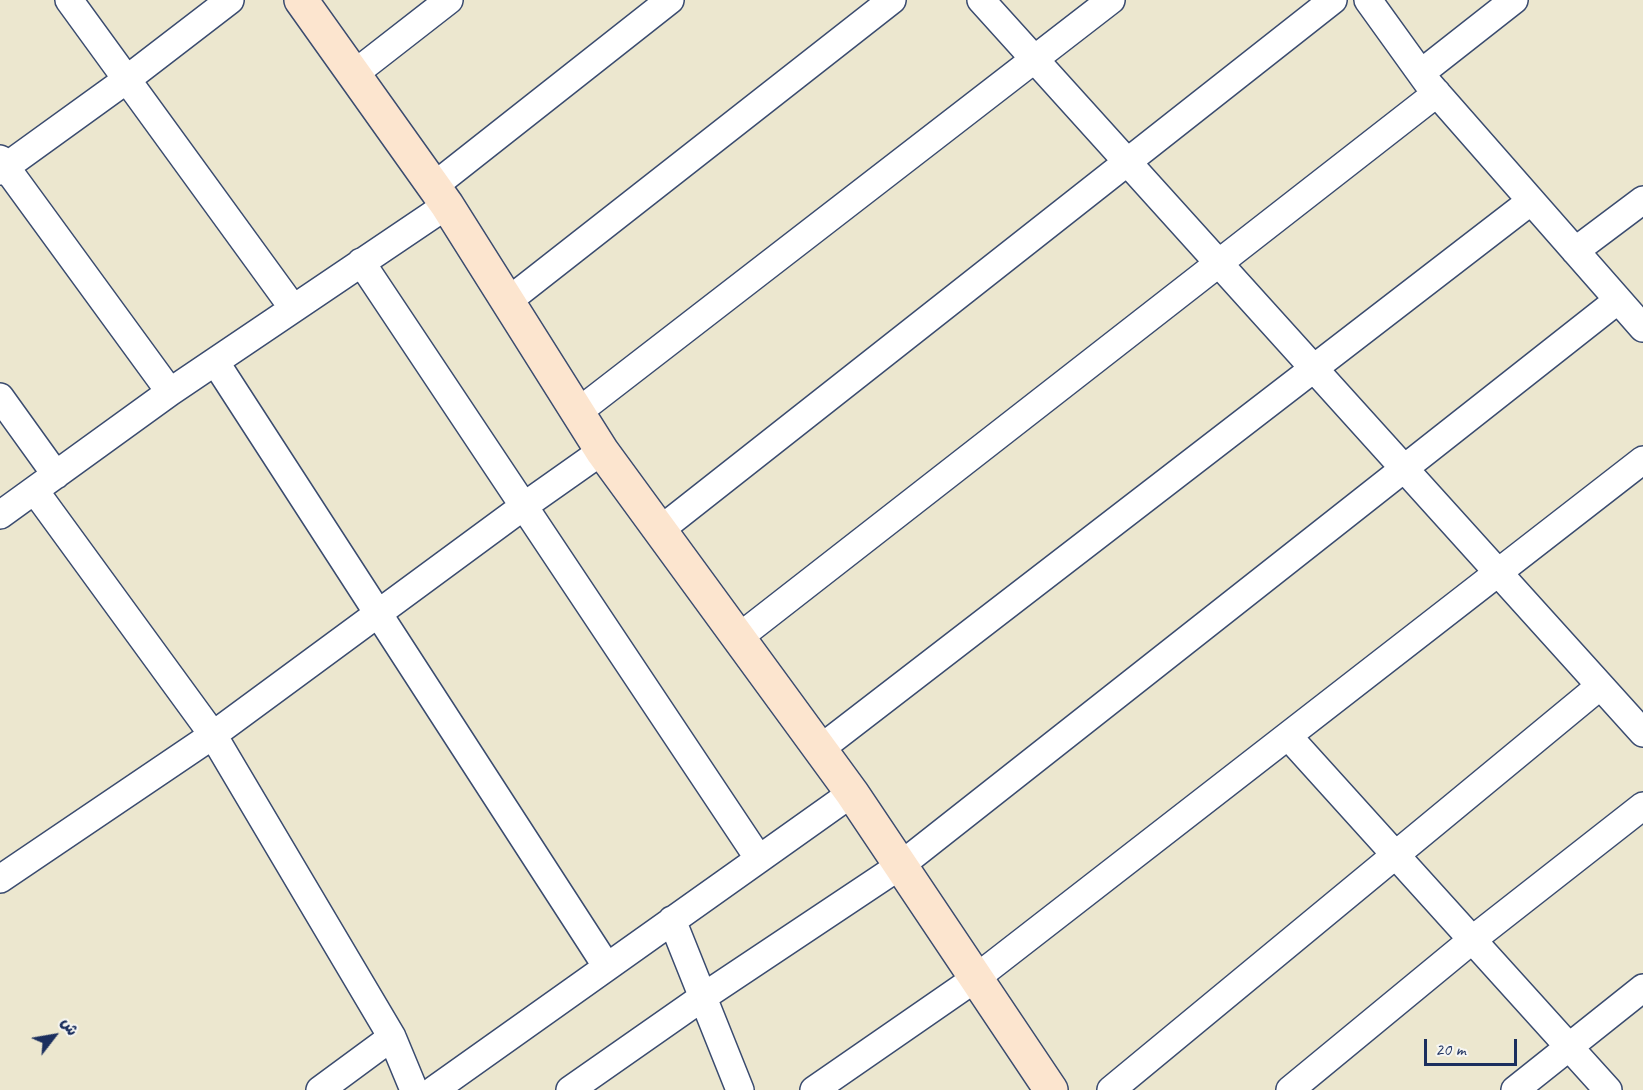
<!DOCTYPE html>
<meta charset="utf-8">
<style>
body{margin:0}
#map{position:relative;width:1643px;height:1090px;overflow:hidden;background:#ece7cf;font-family:Caveat,"Playpen Sans Arabic",sans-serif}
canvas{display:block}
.north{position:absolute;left:24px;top:1006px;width:60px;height:60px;-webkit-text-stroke:4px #f6f6f2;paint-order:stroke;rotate:59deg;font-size:16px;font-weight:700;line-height:24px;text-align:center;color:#1b2f5e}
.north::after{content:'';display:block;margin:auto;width:21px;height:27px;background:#1b2f5e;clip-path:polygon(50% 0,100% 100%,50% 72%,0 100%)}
.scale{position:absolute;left:1424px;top:1039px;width:93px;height:27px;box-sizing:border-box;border:3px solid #1b2f5e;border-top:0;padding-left:8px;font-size:18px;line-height:21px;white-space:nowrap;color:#1b2f5e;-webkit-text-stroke:4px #f6f6f2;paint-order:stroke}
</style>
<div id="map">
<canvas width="1643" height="1090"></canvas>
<div class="north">ش</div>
<div class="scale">20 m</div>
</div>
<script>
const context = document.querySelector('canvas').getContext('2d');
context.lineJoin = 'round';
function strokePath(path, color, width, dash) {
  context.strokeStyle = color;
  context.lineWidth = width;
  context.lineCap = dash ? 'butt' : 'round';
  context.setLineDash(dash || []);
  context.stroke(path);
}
const street = new Path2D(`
 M 69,0 L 293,308
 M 981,0 L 1643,733
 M 1368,0 L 1427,82 L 1643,328
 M 1421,73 L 1514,0
 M 354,74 L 449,0
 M 0,159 L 170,392
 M 0,171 L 126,80 L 230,0
 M 434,186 L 670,0
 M 1575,251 L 1643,200
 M 361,262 L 759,859
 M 508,301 L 892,0
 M 216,363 L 607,967
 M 0,397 L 56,475
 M 578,412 L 1111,0
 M 35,491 L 213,735 L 392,1037 L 414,1090
 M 0,515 L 170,392 L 447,205
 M 660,530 L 1333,0
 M 738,638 L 1437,93
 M 1288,736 L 1608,1090
 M 820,749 L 1531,201
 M 0,879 L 213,735 L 524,506 L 602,451
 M 672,920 L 740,1090
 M 320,1090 L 392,1037
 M 434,1090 L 852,793
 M 570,1090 L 703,997 L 901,865 L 1618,300
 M 814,1090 L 976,978 L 1643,460
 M 1111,1090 L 1600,686
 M 1290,1090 L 1472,940 L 1643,806
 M 1515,1090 L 1643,988`);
const secondary = new Path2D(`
 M 301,0 L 447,205 L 602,451 L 852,793 L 1051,1090`);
strokePath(street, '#3a4b6f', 30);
strokePath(secondary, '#3a4b6f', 36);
strokePath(street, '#fff', 27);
strokePath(secondary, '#fce5cf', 33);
</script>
